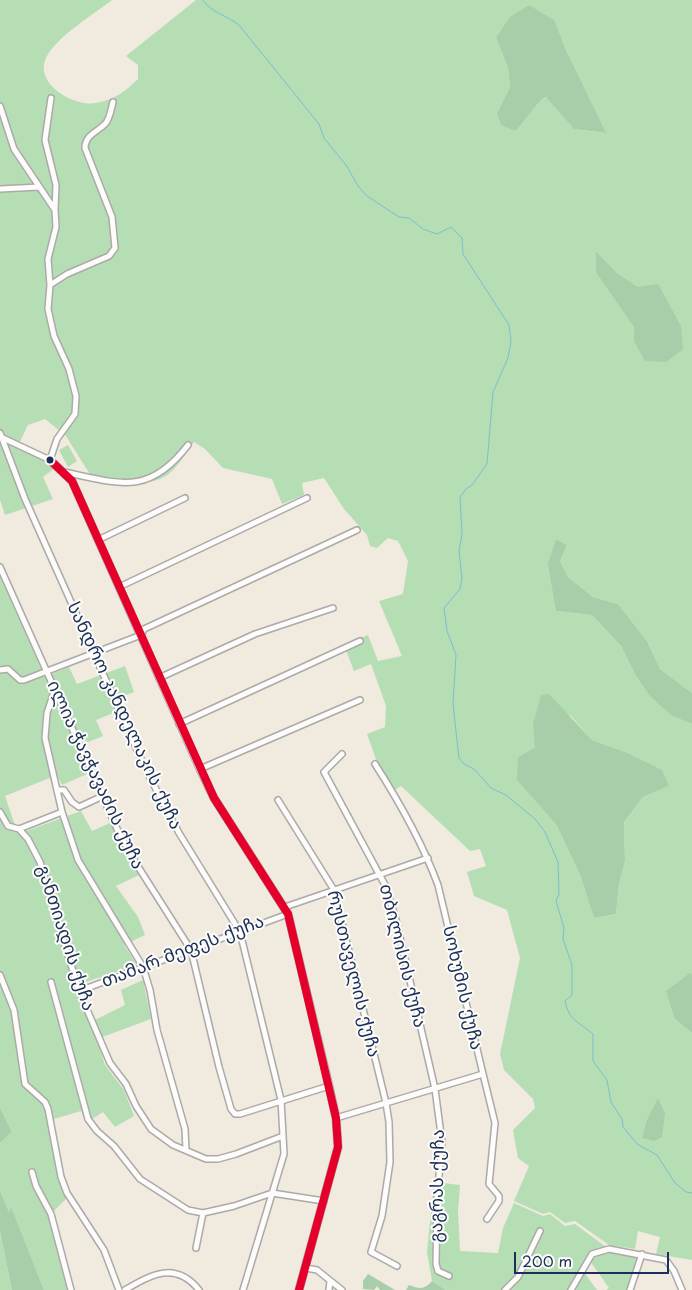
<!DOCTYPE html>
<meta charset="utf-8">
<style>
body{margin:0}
#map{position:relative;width:692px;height:1290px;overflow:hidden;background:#f0eadf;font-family:"Playpen Sans",sans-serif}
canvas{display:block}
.scale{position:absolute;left:514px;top:1252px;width:155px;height:22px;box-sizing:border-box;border:2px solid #1b2f5e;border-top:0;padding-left:6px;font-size:15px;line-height:18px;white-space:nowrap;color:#1b2f5e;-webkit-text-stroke:4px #fdfcf7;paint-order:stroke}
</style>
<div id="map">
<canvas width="692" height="1290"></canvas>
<div class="scale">200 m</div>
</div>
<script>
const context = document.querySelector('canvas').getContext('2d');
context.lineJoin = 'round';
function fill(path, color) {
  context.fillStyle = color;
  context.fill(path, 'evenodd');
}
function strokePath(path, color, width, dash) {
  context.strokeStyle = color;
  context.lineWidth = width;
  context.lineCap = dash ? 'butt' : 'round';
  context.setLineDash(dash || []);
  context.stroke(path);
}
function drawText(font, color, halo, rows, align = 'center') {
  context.font = font + ' "Playpen Sans","Noto Sans Georgian",sans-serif';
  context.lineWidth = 4;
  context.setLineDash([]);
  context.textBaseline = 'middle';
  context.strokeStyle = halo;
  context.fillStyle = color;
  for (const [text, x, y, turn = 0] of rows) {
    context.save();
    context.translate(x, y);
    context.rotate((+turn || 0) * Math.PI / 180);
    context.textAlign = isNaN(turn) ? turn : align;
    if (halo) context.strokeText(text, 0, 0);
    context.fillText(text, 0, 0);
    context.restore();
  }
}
fill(new Path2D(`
 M 0,0 L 112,0 C 94,14 56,37 46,58 C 34,84 74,107 96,103 C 114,100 126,91 138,79 L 138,65 L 126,56 L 196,0 L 692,0 L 692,693 L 660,669 L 647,641 L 618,604 L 593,597 L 568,577 L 560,561 L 567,545 L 556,539 L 556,611 L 592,615 L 621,646 L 635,674 L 672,716 L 692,724 L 692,975 L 690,974 L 675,1019 L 692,1033 L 692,1260 L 656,1254 L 660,1237 L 638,1231 L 635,1249 L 609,1245 L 575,1221 L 565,1223 L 550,1212 L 543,1214 L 514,1201 L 529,1166 L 518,1158 L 513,1130 L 535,1108 L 533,1099 L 504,1070 L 500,1054 L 520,958 L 507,910 L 474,896 L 467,872 L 486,866 L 480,849 L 470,851 L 401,786 L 395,790 L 377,762 L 367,734 L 385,727 L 386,706 L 371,664 L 354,671 L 344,645 L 368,635 L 378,661 L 402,656 L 379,601 L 403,594 L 408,561 L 398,541 L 388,538 L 377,548 L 370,546 L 367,535 L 344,509 L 324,478 L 302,483 L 304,495 L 282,504 L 272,479 L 223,468 L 205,449 L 194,442 C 187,451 181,462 173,470 C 154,491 115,481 91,476 L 66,436 L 45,419 L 28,425 L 17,448 L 48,460 L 56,467 L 43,477 L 53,499 L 5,515 L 0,500 ZM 555,21 L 566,50 L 605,133 L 574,129 L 547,97 L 540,101 L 516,131 L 497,113 L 510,87 L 508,68 L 496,38 ZM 596,251 L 617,273 L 638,287 L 634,341 L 634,327 ZM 570,715 L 592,740 L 628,753 L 661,770 L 669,786 L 643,797 L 624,822 L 625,861 L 619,884 L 616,914 L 594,918 L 580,875 L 556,824 L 543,806 L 518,757 L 535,747 Z
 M 68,445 L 77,461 L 68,467 L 59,450 Z
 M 0,574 L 45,677 L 69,667 L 77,684 L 125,666 L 134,692 L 110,701 L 116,712 L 96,720 L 103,736 L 76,747 L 87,774 L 62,785 L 57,775 L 5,796 L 18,834 L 81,811 L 92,831 L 110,823 L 139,875 L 116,886 L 138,917 L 145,935 L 124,945 L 137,965 L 74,986 L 89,1023 L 125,1005 L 121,990 L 143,980 L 151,1019 L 97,1039 L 105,1065 L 124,1090 L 134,1116 L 115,1127 L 103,1112 L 86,1123 L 81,1111 L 47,1121 L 58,1179 L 66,1199 L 50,1215 L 68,1290 L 44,1290 L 11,1208 L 9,1212 L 0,1191 L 0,1143 L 12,1132 L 0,1108 Z
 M 434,1182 L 460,1185 L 458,1211 L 460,1251 L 498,1253 L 503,1228 L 514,1203 L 543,1216 L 550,1214 L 565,1226 L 575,1224 L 606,1247 L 590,1252 L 580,1267 L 597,1290 L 446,1290 L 432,1281 L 427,1252 Z
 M 0,1231 L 12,1290 L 0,1290 Z
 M 608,1252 L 638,1258 L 627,1290 L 606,1290 L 609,1288 L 590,1261 L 597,1256 Z`), '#b6deb5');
fill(new Path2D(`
 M 529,5 L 555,21 L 566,50 L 606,133 L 574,129 L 546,97 L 540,101 L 516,131 L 501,125 L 497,113 L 510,87 L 508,68 L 496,38 L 510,17 Z
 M 596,251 L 617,273 L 638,287 L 658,284 L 681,326 L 683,349 L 666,362 L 645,361 L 634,341 L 634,327 L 596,272 Z
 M 556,539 L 567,545 L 560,561 L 568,577 L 593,597 L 618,604 L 647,641 L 660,669 L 692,693 L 692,724 L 672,716 L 650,696 L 635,674 L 621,646 L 592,615 L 556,611 L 548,564 Z
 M 549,694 L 592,740 L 628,753 L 662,770 L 669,786 L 643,797 L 624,822 L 625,861 L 619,884 L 616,914 L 594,918 L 580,875 L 556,824 L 517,780 L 518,757 L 535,747 L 533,724 L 541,695 Z
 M 690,973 L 692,975 L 692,1033 L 675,1019 L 666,991 Z
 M 658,1098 L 665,1113 L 662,1137 L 654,1141 L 642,1138 L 647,1120 Z
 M 0,1108 L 12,1132 L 0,1143 Z
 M 0,1191 L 9,1212 L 11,1207 L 44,1290 L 12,1290 L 0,1231 Z
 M 368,1274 L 395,1290 L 380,1290 L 377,1286 L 374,1290 L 363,1289 L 363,1281 Z
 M 432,1281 L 446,1290 L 406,1290 L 409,1285 C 420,1289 424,1290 432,1281 Z`), '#a7cda9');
strokePath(new Path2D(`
 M 203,0 C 210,12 228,16 239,25 L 319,124 L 324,138 L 346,165 L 358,186 L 367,196 L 399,217 L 409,218 L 423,229 L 437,234 L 451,227 L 462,238 L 463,254 L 509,325 L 511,341 L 508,358 L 493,392 L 487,464 L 472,485 L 466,489 L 460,497 L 462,535 L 459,551 L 462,578 L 460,589 L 444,608 L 447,631 L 456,655 L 453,704 L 459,758 L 464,764 L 474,769 L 491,788 L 506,795 L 535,819 L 545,832 L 558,862 L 559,894 L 556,901 L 564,928 L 563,939 L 572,965 L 572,995 L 565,1001 C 569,1021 579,1022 593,1034 L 593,1061 L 607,1080 L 611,1102 L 622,1119 L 623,1127 L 637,1144 L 657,1155 L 675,1183 L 686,1192 L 692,1193`), '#7abfcf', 1);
const street = new Path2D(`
 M 51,98 L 45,140 L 56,185 L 55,210
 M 0,106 L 14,149 L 55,210 L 56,227 L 48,259 L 50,285
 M 0,189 L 39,187
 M 0,433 L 25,499 L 146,770 L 179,833 L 240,932 L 281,1100 L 284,1154 L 243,1290
 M 3,438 L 50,460 L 57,439 L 75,414 L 76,396 L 69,369 L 54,336 L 48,309 L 50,285 L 67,274 L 109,256 L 115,248 L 112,217 L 85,148 C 85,135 97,132 105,124 C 110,119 111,109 113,102
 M 64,472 C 120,484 149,496 188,445
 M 98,540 L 185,498
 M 0,567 L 118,831 L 137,865 L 191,950 L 219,1067 L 231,1109 L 235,1114 L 240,1114 L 329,1086
 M 119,587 L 307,498
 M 0,670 L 8,669 L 20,680 L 24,680 L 141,635 L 144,629 L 357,530
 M 159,678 L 255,634 L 333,608
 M 55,689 L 47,713 L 45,738 L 62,812 L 78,860 L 143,967 L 150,990 L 157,1030 L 185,1129 L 186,1150
 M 179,724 L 360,641
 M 342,754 L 324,772 L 385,885 L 395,916 L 435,1089 L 442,1142 L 437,1198 L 436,1264 L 438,1271 L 449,1276
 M 200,769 L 360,700
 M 57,790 L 64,790 L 72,802 L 79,807 L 103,796
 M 278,800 L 334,890 L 386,1103 L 389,1122 L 390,1162 L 382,1216 L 371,1252 L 397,1266
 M 0,812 L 8,826 L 19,829 L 28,839 L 40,862 L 79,991 L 110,1063 L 126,1084 L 136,1106 L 151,1129 L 173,1145 L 206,1159 L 218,1159 L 236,1154 L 283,1136
 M 19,829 L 62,812
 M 285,907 L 428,858
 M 0,975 L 14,1010 L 25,1084 L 45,1102 L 48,1109 L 61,1177 L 67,1193 L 104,1250 L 119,1290
 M 51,982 L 88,1119 L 97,1131 L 114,1146 L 140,1179 L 188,1210 L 203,1213 L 234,1206 L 272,1193 L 324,1201
 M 79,991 L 288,914
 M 483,1074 L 495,1123 L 489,1184 L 499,1196 L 499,1201 L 487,1219
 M 336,1118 L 483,1074 L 438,885 C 422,842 400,803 375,764
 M 32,1172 L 36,1186 L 51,1214 L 71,1290
 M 196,1248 L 203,1213
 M 306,1268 L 317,1270 L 342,1290
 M 125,1290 C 151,1274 176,1261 199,1290
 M 329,1290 L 330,1281
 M 505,1290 L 518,1277 L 540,1231
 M 571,1290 L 592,1254 L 609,1249 L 666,1260 L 674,1271 L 682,1290
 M 630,1290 L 642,1254`);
const secondary = new Path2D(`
 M 50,460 L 72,481 L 200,769 L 214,798 L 288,914 L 329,1086 L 336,1118 L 338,1147 L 299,1290`);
strokePath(street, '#abaaaa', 8);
strokePath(secondary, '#abaaaa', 9);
strokePath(street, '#fdfcfa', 5);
strokePath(secondary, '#f5f2ec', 7);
strokePath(new Path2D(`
 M 50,460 L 72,481 L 214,798 L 288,914 L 336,1118 L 338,1147 L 299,1290`), '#e4002b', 8);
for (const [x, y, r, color] of [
 [50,460,4.5,"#1b2f5e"]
]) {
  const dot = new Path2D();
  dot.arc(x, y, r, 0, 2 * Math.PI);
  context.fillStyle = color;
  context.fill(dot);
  strokePath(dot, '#fdfcf7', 2);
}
drawText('18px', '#1b2f5e', '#fdfcf7', [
 ["სანდრო კანდელაკის ქუჩა",124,716,65],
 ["ილია ჭავჭავაძის ქუჩა",95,775,65],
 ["განთიადის ქუჩა",65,938,72],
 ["თამარ მეფეს ქუჩა",183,952,-21],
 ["თბილისის ქუჩა",402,956,76],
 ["რუსთაველის ქუჩა",353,974,76],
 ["სოხუმის ქუჩა",462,988,77],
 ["გაგრას ქუჩა",438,1186,-89]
]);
</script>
